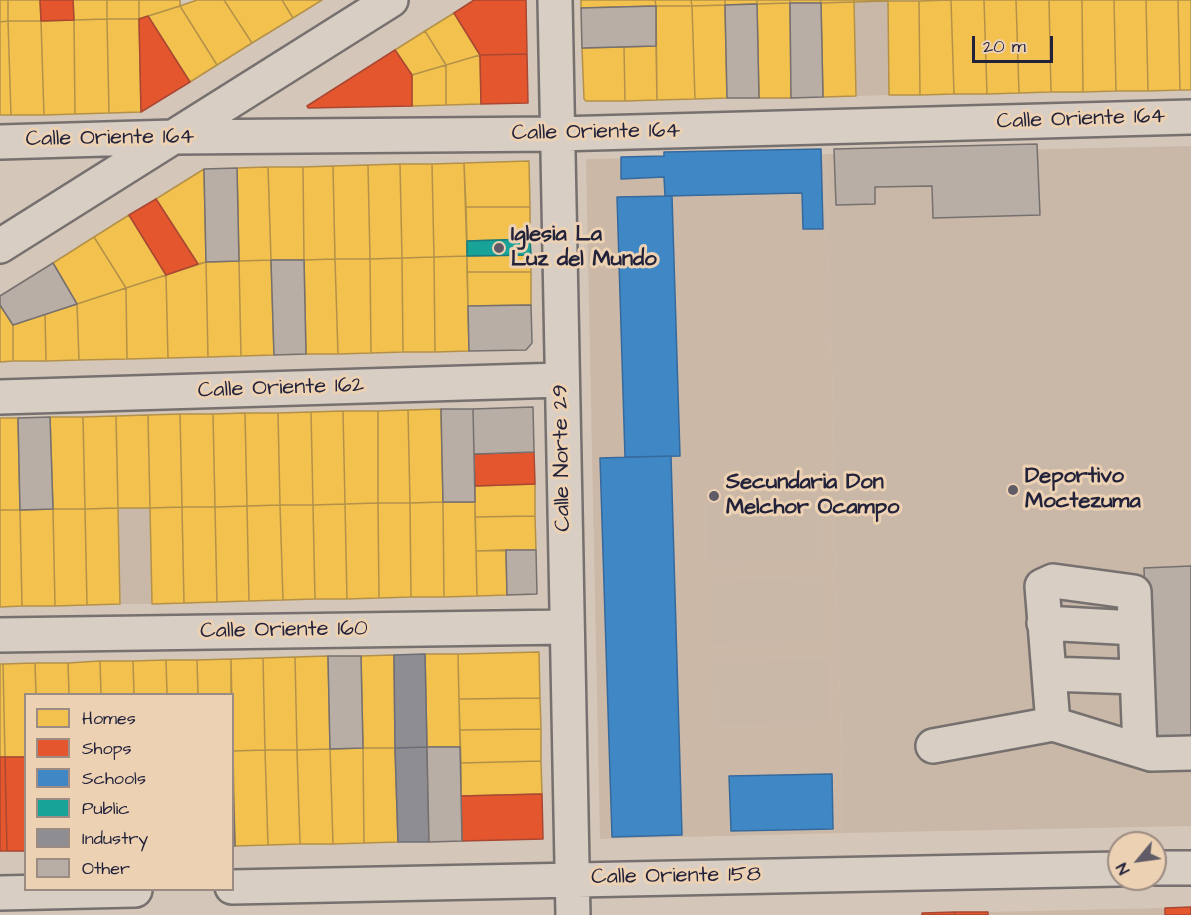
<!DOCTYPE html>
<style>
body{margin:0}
#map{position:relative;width:1191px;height:915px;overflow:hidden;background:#d4c6b8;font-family:"Architects Daughter",sans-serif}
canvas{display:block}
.legend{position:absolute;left:24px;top:693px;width:210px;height:198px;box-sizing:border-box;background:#ecd1b3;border:2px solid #9b8b83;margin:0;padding:8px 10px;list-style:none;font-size:18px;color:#22223b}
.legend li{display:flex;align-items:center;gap:12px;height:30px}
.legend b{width:30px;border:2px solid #9b8b83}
.north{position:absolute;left:1107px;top:831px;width:60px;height:60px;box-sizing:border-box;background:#ecd1b3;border:2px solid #9b8b83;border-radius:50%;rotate:241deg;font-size:16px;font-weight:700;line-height:24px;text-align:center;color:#22223b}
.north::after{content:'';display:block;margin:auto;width:21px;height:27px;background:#605b67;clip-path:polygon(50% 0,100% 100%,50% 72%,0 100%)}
.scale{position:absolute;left:972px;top:36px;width:81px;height:27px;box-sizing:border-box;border:3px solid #22223b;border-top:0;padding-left:8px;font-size:18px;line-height:21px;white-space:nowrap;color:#22223b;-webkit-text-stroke:4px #ecd1b3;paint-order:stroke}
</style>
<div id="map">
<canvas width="1191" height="915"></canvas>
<ul class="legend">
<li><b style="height:16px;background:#f2c14e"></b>Homes</li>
<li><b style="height:16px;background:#e4572e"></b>Shops</li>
<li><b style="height:16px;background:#3f88c5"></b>Schools</li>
<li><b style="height:16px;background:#17a398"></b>Public</li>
<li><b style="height:16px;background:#8d8d92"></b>Industry</li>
<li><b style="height:16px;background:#b8aea5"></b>Other</li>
</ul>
<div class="north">N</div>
<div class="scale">20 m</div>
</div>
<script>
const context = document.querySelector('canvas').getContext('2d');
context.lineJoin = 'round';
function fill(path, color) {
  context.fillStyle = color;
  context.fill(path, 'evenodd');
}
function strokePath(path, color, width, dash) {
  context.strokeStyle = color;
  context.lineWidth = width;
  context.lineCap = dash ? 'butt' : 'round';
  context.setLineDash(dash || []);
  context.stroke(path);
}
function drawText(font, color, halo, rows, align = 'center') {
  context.font = font + ' "Architects Daughter",sans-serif';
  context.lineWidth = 6;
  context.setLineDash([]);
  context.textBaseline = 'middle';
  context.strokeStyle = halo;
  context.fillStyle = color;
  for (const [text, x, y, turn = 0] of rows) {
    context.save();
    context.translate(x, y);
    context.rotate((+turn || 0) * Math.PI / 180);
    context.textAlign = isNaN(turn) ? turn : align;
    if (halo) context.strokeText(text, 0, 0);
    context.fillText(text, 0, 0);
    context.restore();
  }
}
fill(new Path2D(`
 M 827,154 L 843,833 L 600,839 L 586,159 Z
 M 1165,908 L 1165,915 L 988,915 L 988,912 Z`), '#cbb8a7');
fill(new Path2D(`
 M 888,1 L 889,95 L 856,96 L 854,2 Z
 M 1191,146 L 1191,826 L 843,833 L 827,154 Z
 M 821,498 L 823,559 L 710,562 L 708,501 Z
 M 118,508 L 150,508 L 152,604 L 120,604 Z
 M 824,579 L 825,640 L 712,643 L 711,582 Z
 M 826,660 L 827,721 L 714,724 L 712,663 Z`), '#c9b7a7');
const homes = new Path2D(`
 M 0,0 L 8,0 L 8,21 L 0,22 Z
 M 8,0 L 40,0 L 41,21 L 8,21 Z
 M 73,0 L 107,0 L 107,19 L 74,20 Z
 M 107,0 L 139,0 L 139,19 L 107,19 Z
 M 139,0 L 180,0 L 180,6 L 139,19 Z
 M 197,0 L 224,0 L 252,43 L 217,65 L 180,6 Z
 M 224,0 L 282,0 L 293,18 L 252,43 Z
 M 282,0 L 322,0 L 293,18 Z
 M 581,0 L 655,0 L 656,6 L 581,8 Z
 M 655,0 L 691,0 L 692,6 L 656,6 Z
 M 691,0 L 725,0 L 725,5 L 692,6 Z
 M 725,0 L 757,0 L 757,4 L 725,5 Z
 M 757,0 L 790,0 L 790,3 L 757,4 Z
 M 790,0 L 821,0 L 821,3 L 790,3 Z
 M 821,0 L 854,0 L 854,2 L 821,3 Z
 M 854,0 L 888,0 L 888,1 L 854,2 Z
 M 951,0 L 984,0 L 987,94 L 954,94 Z
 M 951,0 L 954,94 L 920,95 L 919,1 Z
 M 984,0 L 1016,0 L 1019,93 L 987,94 Z
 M 1016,0 L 1049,0 L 1051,92 L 1019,93 Z
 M 1049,0 L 1082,0 L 1083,92 L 1051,92 Z
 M 1082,0 L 1114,0 L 1116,91 L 1083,92 Z
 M 1114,0 L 1146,0 L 1148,91 L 1116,91 Z
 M 1146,0 L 1178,0 L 1180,90 L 1148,91 Z
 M 1178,0 L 1191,0 L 1191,90 L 1180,90 Z
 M 888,1 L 919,1 L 920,95 L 889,95 Z
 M 854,2 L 856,96 L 823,97 L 821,3 Z
 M 790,3 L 791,98 L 759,98 L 757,4 Z
 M 725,5 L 727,98 L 695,99 L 692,6 Z
 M 180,6 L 217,65 L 190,82 L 148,16 Z
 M 656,6 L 692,6 L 695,99 L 657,100 Z
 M 454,13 L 480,55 L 446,65 L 425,31 Z
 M 107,19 L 139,19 L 141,112 L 109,113 Z
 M 107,19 L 109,113 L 75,114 L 74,20 Z
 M 74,20 L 75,114 L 44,115 L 41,21 Z
 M 8,21 L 41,21 L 44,115 L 11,115 Z
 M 8,21 L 11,115 L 0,115 L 0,22 Z
 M 425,31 L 446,65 L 412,75 L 395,50 Z
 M 656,46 L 657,100 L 625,101 L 624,47 Z
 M 624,47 L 625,101 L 586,101 L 584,99 L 582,48 Z
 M 480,55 L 481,104 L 446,105 L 446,65 Z
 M 446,65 L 446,105 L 412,106 L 412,75 Z
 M 529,161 L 530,207 L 466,207 L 464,163 Z
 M 464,163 L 467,256 L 434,257 L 432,164 Z
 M 400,164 L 432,164 L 434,257 L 402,258 Z
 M 400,164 L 402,258 L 370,259 L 368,165 Z
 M 368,165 L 370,259 L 335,259 L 333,166 Z
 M 333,166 L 335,259 L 304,260 L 303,167 Z
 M 268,167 L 271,260 L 239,261 L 237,168 Z
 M 268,167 L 303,167 L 304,260 L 271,260 Z
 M 204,169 L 206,262 L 198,264 L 156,199 Z
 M 466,207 L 530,207 L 530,239 L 467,241 Z
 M 129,215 L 166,275 L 126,288 L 94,237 Z
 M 94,237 L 126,288 L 77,304 L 53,263 Z
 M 531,255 L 531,272 L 467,272 L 467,256 Z
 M 467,256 L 469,351 L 435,352 L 434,257 Z
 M 434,257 L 435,352 L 403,352 L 402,258 Z
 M 402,258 L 403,352 L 371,353 L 370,259 Z
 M 335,259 L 370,259 L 371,353 L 338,354 Z
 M 335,259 L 338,354 L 306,354 L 304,260 Z
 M 271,260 L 274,355 L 241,356 L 239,261 Z
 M 239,261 L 241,356 L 208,357 L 206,262 Z
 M 206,262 L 208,357 L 168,358 L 166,275 Z
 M 467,272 L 531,272 L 531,305 L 468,306 Z
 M 166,275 L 168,358 L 127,359 L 126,288 Z
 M 126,288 L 127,359 L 79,360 L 77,304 Z
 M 77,304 L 79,360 L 46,361 L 45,314 Z
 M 0,305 L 13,325 L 13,361 L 0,362 Z
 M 45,314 L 46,361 L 13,361 L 13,325 Z
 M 441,409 L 443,502 L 410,503 L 408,410 Z
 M 408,410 L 410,503 L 378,503 L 378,411 Z
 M 343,411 L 345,504 L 313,505 L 311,412 Z
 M 343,411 L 378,411 L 378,503 L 345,504 Z
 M 311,412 L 313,505 L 280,505 L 278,413 Z
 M 245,413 L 247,506 L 215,507 L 213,414 Z
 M 245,413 L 278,413 L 280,505 L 247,506 Z
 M 180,414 L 182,507 L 150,508 L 148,415 Z
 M 180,414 L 213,414 L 215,507 L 182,507 Z
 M 148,415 L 150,508 L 118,508 L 116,416 Z
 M 116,416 L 118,508 L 85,509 L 83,417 Z
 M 50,417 L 83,417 L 85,509 L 53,509 Z
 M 0,418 L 18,418 L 20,510 L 0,510 Z
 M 535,484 L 535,516 L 475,517 L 475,486 Z
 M 443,502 L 444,597 L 411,597 L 410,503 Z
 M 443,502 L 475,502 L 477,596 L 444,597 Z
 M 378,503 L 410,503 L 411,597 L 379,598 Z
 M 378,503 L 379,598 L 347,599 L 345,504 Z
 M 345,504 L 347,599 L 315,599 L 313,505 Z
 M 280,505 L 313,505 L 315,599 L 283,600 Z
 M 280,505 L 283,600 L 249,601 L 247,506 Z
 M 247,506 L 249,601 L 217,602 L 215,507 Z
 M 182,507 L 215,507 L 217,602 L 184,603 Z
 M 182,507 L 184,603 L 152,604 L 150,508 Z
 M 118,508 L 120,604 L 87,605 L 85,509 Z
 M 53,509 L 55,606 L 22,606 L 20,510 Z
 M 53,509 L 85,509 L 87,605 L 55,606 Z
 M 0,510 L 20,510 L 22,606 L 0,607 Z
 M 535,516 L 536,550 L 476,551 L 475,517 Z
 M 506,550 L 507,595 L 477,596 L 476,551 Z
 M 539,652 L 540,698 L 459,699 L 458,654 Z
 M 425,654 L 458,654 L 460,747 L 427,747 Z
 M 394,655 L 395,748 L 363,748 L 361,656 Z
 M 328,656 L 330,749 L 297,750 L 295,657 Z
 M 295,657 L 297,750 L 265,750 L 263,658 Z
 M 263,658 L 265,750 L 233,751 L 231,659 Z
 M 231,659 L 231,694 L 198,694 L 197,660 Z
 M 166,660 L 167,694 L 134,694 L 133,661 Z
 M 166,660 L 197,660 L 198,694 L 167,694 Z
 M 100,661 L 133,661 L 134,694 L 101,694 Z
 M 100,661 L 101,694 L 69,694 L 68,663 Z
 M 35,663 L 36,694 L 26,694 L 26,757 L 5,757 L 3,664 Z
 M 35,663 L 68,663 L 69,694 L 36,694 Z
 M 0,664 L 3,664 L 5,757 L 0,757 Z
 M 540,698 L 541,729 L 460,730 L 459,699 Z
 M 541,729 L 541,761 L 461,763 L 460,730 Z
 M 363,748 L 395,748 L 398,842 L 364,843 Z
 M 363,748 L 364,843 L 333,844 L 330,749 Z
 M 330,749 L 333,844 L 300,844 L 297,750 Z
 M 265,750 L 268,845 L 235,846 L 233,751 Z
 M 265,750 L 297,750 L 300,844 L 268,845 Z
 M 541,761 L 542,794 L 461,796 L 461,763 Z`);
fill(homes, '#f2c14e');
strokePath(homes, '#b49148', 1.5);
const shops = new Path2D(`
 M 40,0 L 73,0 L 74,20 L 41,21 Z
 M 474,0 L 526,0 L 527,54 L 480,55 L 454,13 Z
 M 148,16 L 190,82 L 141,112 L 139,19 Z
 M 395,50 L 412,75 L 412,106 L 308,108 L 307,106 Z
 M 527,54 L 528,103 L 481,104 L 480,55 Z
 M 156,199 L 198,264 L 166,275 L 129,215 Z
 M 534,452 L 535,484 L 475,486 L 474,454 Z
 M 0,757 L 5,757 L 7,851 L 0,851 Z
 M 5,757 L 26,757 L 26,851 L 7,851 Z
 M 542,794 L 543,839 L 462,841 L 461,796 Z
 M 1191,907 L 1191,915 L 1165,915 L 1165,908 Z
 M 955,912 L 988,912 L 988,915 L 955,915 Z
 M 955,912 L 955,915 L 922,915 L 922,913 Z`);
fill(shops, '#e4572e');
strokePath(shops, '#aa4732', 1.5);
const schools = new Path2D(`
 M 821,149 L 823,229 L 803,229 L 802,193 L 665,196 L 664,177 L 621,179 L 621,157 L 664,156 L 664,152 Z
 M 672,196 L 680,456 L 625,457 L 617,197 Z
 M 671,456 L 682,835 L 612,837 L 600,458 Z
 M 832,774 L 833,829 L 731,831 L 729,776 Z`);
fill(schools, '#3f88c5');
strokePath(schools, '#36699c', 1.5);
const public = new Path2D(`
 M 530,239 L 531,255 L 467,256 L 467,241 Z`);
fill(public, '#17a398');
strokePath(public, '#1a7c7c', 1.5);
const industry = new Path2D(`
 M 425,654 L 427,747 L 395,748 L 394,655 Z
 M 427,747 L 429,842 L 398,842 L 395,748 Z`);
fill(industry, '#8d8d92');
strokePath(industry, '#6d6d78', 1.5);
const building = new Path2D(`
 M 790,3 L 821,3 L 823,97 L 791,98 Z
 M 757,4 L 759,98 L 727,98 L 725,5 Z
 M 656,6 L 656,46 L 582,48 L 581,8 Z
 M 1037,144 L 1040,215 L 933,218 L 932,186 L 875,187 L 875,204 L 836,205 L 834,149 Z
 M 237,168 L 239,261 L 206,262 L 204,169 Z
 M 271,260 L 304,260 L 306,354 L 274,355 Z
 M 53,263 L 77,304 L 13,325 L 0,305 L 0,296 Z
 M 531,305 L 532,343 L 526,350 L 469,351 L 468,306 Z
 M 533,407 L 534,452 L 474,454 L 473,409 Z
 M 441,409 L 473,409 L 475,502 L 443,502 Z
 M 50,417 L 53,509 L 20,510 L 18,418 Z
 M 506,550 L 536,550 L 537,594 L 507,595 Z
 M 1191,566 L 1191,740 L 1149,741 L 1144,568 Z
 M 328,656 L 361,656 L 363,748 L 330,749 Z
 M 427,747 L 460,747 L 462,841 L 429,842 Z
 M 232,751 L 235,846 L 232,846 Z`);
fill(building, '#b8aea5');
strokePath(building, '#76706f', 1.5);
const minor = new Path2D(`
 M 555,0 L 573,915
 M 0,142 L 174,137 L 557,134 L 1191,117
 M 0,246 L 391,0
 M 0,397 L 562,380
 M 1044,623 L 1135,628
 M 0,635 L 567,627
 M 1049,674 L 1137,677
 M 933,746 L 1053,724
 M 1140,750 L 1134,592 L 1053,581 L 1042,586 L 1053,724 L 1151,754 L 1191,753
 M 1155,868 L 1191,868
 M 232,887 L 1119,869
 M 0,893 L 135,890`);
strokePath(minor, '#76706f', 38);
strokePath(minor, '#d8cec4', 33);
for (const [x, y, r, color] of [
 [499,248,6,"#605b67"],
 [1013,490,6,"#605b67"],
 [714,496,6,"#605b67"]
]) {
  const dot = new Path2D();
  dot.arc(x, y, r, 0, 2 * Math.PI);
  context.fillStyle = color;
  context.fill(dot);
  strokePath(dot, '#ecd1b3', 2);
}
drawText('22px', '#22223b', '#ecd1b3', [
 ["Calle Oriente 164",1081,120,-2],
 ["Calle Oriente 164",596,133,-1],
 ["Calle Oriente 164",110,139,-1],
 ["Calle Oriente 162",281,389,-2],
 ["Calle Norte 29",563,458,-91],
 ["Calle Oriente 160",284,631,-1],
 ["Calle Oriente 158",676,877,-1]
]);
drawText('bold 22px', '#22223b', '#ecd1b3', [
 ["Iglesia La",511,235],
 ["Luz del Mundo",511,260],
 ["Deportivo",1025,477],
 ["Moctezuma",1025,502],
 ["Secundaria Don",726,483],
 ["Melchor Ocampo",726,508]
], 'left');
</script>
